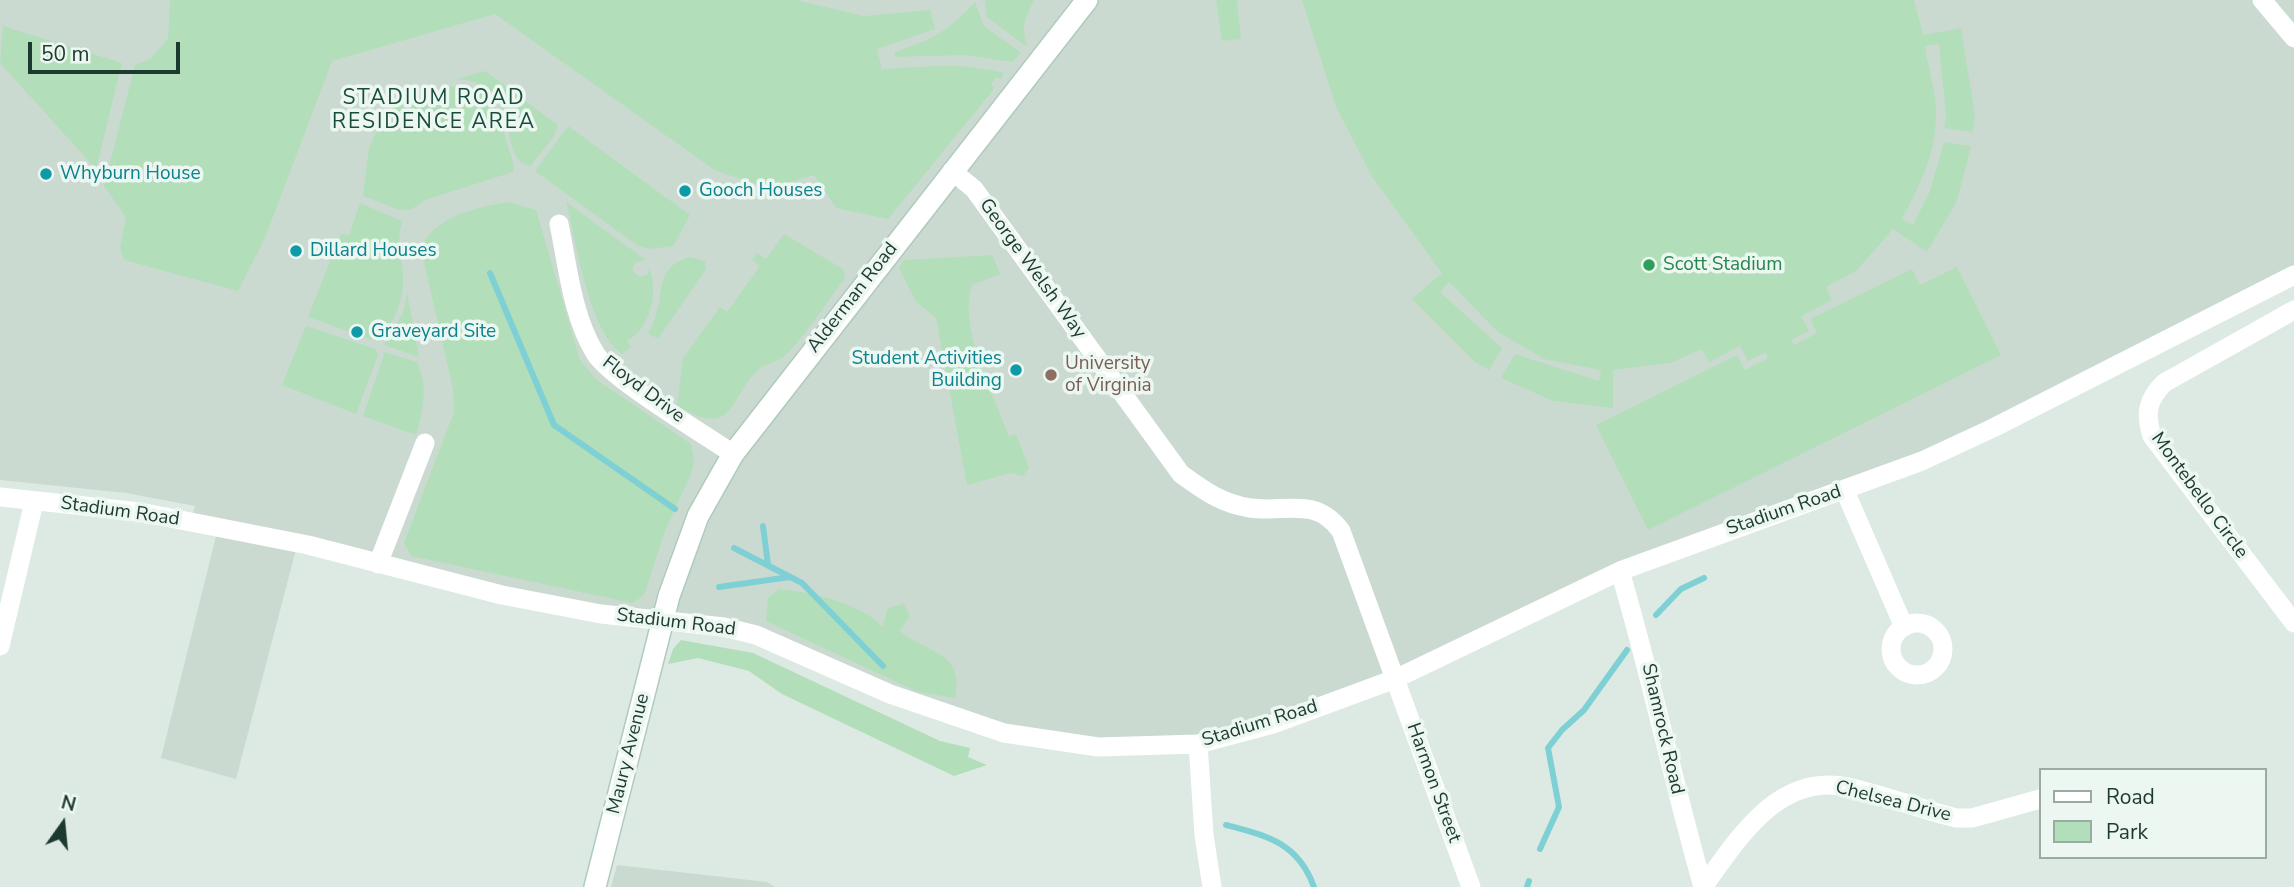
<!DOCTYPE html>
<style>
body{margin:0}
#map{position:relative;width:2294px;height:887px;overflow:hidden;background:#dceae3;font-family:"Nunito Sans",sans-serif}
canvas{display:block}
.legend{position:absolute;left:2039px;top:768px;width:228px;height:91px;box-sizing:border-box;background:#edf7f1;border:2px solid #9aaba4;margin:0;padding:9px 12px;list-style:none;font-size:21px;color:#1d3a30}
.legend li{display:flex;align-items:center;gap:14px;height:35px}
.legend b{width:35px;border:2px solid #9aaba4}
.north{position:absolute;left:28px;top:789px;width:70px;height:70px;-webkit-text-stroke:5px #edf7f1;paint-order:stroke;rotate:15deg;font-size:19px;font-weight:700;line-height:28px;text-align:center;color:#1d3a30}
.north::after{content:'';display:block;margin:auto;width:24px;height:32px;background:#1d3a30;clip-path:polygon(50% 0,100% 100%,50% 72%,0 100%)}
.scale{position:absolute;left:28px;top:42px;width:152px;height:32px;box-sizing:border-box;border:4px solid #1d3a30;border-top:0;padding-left:9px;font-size:21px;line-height:24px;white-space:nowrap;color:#1d3a30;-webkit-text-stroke:5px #edf7f1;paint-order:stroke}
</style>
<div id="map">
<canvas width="2294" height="887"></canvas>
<ul class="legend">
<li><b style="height:9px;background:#fff"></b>Road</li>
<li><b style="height:19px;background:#b3deba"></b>Park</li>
</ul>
<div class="north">N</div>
<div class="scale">50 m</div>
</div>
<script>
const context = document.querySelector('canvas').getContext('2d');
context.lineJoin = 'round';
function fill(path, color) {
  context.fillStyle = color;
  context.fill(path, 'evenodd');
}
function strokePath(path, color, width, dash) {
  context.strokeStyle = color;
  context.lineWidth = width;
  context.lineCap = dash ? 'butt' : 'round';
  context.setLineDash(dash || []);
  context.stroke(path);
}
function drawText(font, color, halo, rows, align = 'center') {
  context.font = font + ' "Nunito Sans",sans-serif';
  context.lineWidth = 7;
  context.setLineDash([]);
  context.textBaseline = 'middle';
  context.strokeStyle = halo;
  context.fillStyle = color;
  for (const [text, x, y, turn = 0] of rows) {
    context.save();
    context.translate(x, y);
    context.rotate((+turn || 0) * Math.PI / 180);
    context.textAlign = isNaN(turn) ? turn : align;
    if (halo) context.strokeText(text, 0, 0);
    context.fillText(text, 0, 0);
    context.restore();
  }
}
fill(new Path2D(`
 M 0,0 L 2294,0 L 2294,277 L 2005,426 L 1680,545 L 1392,682 L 1196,746 L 1022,739 L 788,648 L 298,542 L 236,779 L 161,758 L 218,528 L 191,522 L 195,506 L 126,493 L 0,480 Z
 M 617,865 L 767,882 L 775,887 L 611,887 Z`), '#cbdad1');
fill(new Path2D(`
 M 170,0 L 796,0 L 864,16 L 930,10 L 935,29 L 877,49 L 882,69 C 927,67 959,62 1004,73 L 1001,80 L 997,77 L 991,84 L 994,89 L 888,219 L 836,208 L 814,175 L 770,188 L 716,171 L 495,14 L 332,61 L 265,238 L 238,291 L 124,260 L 120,248 L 126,217 L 104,186 L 135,65 L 150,59 L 168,39 Z
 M 985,0 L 1034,0 C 1023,23 1022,23 1027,47 L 987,17 Z
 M 1216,0 L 1237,0 L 1241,39 L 1222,41 Z
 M 1302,0 L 1914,0 L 1923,35 L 1961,28 L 1975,116 L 1972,132 L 1944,128 L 1946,115 L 1939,44 L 1925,46 C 1928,69 1937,94 1936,116 C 1936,154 1919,187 1902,219 L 1913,225 L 1930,191 L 1944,142 L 1971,146 L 1957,201 L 1927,252 L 1893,229 L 1856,271 L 1826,287 L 1832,300 L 1801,316 L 1809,331 L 1791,340 L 1794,345 L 1817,333 L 1810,319 L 1912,269 L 1920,285 L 1957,267 L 2001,355 L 1648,530 L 1596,425 L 1737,355 L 1745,370 L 1768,358 L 1766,352 L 1748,361 L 1740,346 L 1709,362 L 1702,349 L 1670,363 L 1613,370 L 1613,408 L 1553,401 L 1501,378 L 1515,354 L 1599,381 L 1601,370 L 1544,359 L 1498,332 L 1449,282 L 1440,292 L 1502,348 L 1489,370 L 1475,362 L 1412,299 L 1442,273 L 1373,178 L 1336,107 Z
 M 975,2 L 984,26 L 1021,53 L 1012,62 L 964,55 L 895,57 L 895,52 C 931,40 949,31 975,2 Z
 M 3,26 L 122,63 L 96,169 L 0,63 Z
 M 485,71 L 558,125 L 553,138 L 530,166 C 493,157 529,85 457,79 Z
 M 466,85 L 487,92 L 495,105 L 514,165 L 513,172 L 425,200 L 412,209 L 400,210 L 363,196 L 369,147 L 387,110 L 418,97 L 438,98 L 448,87 Z
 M 568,126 L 690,215 L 673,246 L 649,249 L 638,246 L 535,171 Z
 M 508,202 L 536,210 L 580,360 L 597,380 L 691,444 L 694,460 L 691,474 L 665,531 L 644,595 L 633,603 L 411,556 L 404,543 L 454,412 L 453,389 L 421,249 C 432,217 477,207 508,202 Z
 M 566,202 L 646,260 L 635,262 L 632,270 L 640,277 L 648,274 L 649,268 C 659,291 651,328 627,341 L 631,347 L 622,354 C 588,330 577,243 566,202 Z
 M 360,203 L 402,221 C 395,248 405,265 403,287 C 401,308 391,326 379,342 L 308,317 L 341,234 L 349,236 Z
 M 784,234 L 843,269 L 845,278 C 832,295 797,348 782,358 C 775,363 764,364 758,370 C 727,399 736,440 677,406 L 683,358 L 720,307 L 727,312 L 760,266 L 752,260 L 757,253 L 766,259 Z
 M 992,255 L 1000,274 L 972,285 C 958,329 993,393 1009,436 L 1016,434 L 1029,468 L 1023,476 L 1010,473 L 967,485 L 936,318 L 916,302 L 899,268 L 904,260 Z
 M 690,257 L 705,261 L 706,269 L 658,339 L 648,333 C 669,301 649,268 690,257 Z
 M 407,293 L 419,357 L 384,345 L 403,313 Z
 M 306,326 L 376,349 L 378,355 L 356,414 L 282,385 Z
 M 385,352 L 417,362 C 429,386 423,410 416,435 L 363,416 Z
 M 779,589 C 813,593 858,602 883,627 L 888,608 L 904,604 L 910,616 L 900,631 C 929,655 965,651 955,698 L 918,692 L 766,621 L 768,598 Z
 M 681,640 L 753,653 L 940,741 L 970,748 L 968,757 L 987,765 L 954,776 L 782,694 L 749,671 L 698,658 L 668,664 L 673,649 Z`), '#b3deba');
strokePath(new Path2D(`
 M 490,273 L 554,425 L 675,509
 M 763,526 L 768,565
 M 734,548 L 802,583 L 883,666
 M 719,587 L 790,577
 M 1656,615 L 1681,589 L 1704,578
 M 1226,825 C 1268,836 1298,843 1314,887
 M 1540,849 L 1559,807 L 1548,748 L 1562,730 L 1584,710 L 1627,650
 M 1527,887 L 1529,881`), '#7fd0d5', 6);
const secondary = new Path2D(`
 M 595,887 L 669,596 L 698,516 L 733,454 L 1087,0`);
strokePath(secondary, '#afcbbe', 24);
strokePath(new Path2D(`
 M 2262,0 L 2294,38
 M 952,171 L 974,189 L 1181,474 C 1203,490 1222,504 1250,508 C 1287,513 1315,496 1341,531 L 1471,887
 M 559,224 C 568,267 572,315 595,353 C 610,378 704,434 733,454
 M 2294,310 L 2164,383 C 2147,400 2145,414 2152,436 L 2294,623
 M 1845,491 L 1904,627
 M 0,497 L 140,512 L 308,545 L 502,595 L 601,614 L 724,627 L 756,635 L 890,694 L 1004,733 L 1098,747 L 1198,744 L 1273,724 L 1395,679 L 1620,571 L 1922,461 L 1993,428 L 2294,275
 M 378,564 L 425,443
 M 1620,571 C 1651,676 1673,782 1703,887
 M1891 649a26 26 0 1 1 52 0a26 26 0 1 1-52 0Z
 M 0,646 L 34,502
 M 1198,744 L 1204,835 L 1212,887
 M 1703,887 C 1738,839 1778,772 1848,787 C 1884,795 1920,809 1956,818 L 1972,818 L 2040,799`), '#fff', 19);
strokePath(secondary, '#fff', 21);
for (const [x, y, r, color] of [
 [46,174,7,"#0f9aa8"],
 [685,191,7,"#0f9aa8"],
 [296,251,7,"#0f9aa8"],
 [1649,265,7,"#2e9e5b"],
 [357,332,7,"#0f9aa8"],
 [1016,370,7,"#0f9aa8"],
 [1051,375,7,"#8d6e63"]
]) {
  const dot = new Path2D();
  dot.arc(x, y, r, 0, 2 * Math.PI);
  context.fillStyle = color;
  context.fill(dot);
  strokePath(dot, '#edf7f1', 2.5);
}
drawText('19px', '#0d838f', '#edf7f1', [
 ["Whyburn House",60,174],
 ["Gooch Houses",699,191],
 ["Dillard Houses",310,251],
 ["Graveyard Site",371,332],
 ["Student Activities",1002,359,"right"],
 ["Building",1002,381,"right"]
], 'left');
drawText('19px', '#27864d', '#edf7f1', [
 ["Scott Stadium",1663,265]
], 'left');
drawText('19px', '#1d3a30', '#edf7f1', [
 ["George Welsh Way",1032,269,54],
 ["Alderman Road",853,298,-52],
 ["Floyd Drive",643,390,37],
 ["Montebello Circle",2199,496,54],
 ["Stadium Road",1784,511,-19],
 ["Stadium Road",120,512,8],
 ["Stadium Road",676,623,7],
 ["Stadium Road",1260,724,-17],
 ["Shamrock Road",1662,729,77],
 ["Maury Avenue",629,754,-76],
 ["Harmon Street",1433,783,70],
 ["Chelsea Drive",1893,802,14]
]);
drawText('19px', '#785e54', '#edf7f1', [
 ["University",1065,364],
 ["of Virginia",1065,386]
], 'left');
context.letterSpacing = '2px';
drawText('21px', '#184d3b', '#edf7f1', [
 ["STADIUM ROAD",434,99],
 ["RESIDENCE AREA",434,123]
]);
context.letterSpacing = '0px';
</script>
